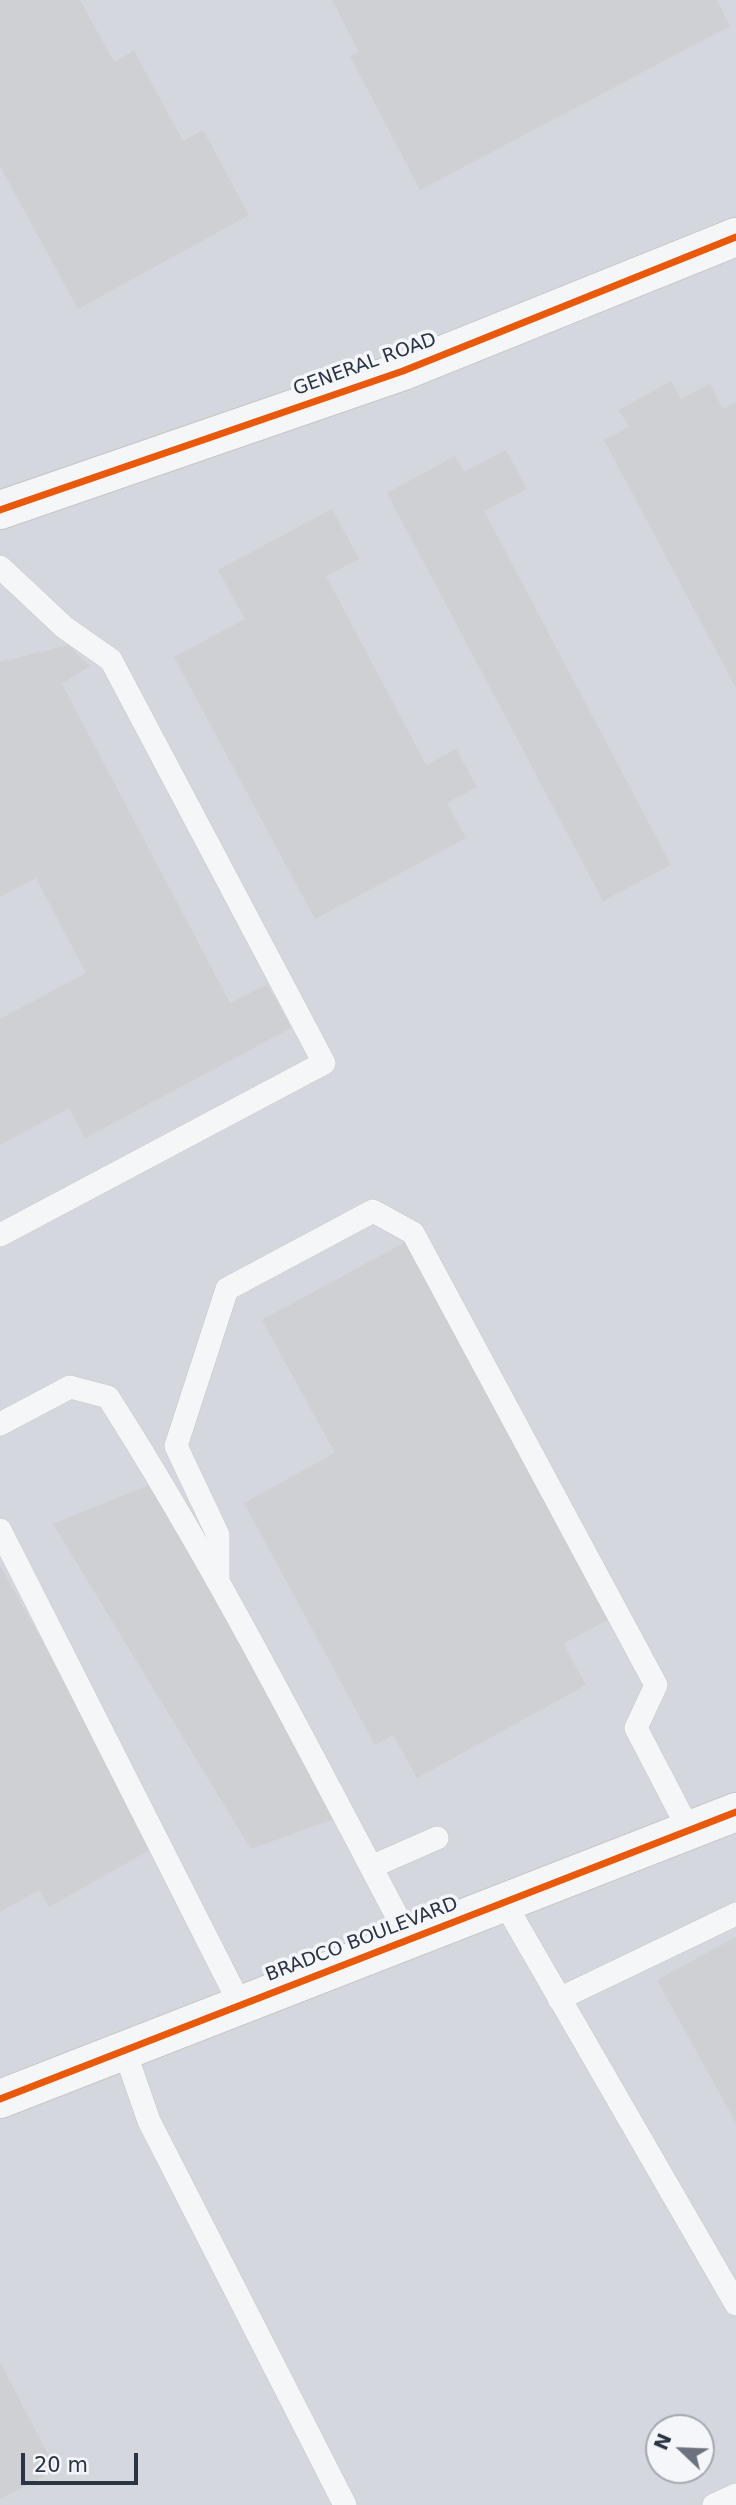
<!DOCTYPE html>
<style>
body{margin:0}
#map{position:relative;width:736px;height:2505px;overflow:hidden;background:#e6e8ea;font-family:"DejaVu Sans",sans-serif}
canvas{display:block}
.north{position:absolute;left:645px;top:2414px;width:70px;height:70px;box-sizing:border-box;background:#f4f6f9;border:2px solid #a4a8b1;border-radius:50%;rotate:293deg;font-size:19px;font-weight:700;line-height:28px;text-align:center;color:#2b3445}
.north::after{content:'';display:block;margin:auto;width:24px;height:32px;background:#6c737f;clip-path:polygon(50% 0,100% 100%,50% 72%,0 100%)}
.scale{position:absolute;left:21px;top:2453px;width:117px;height:32px;box-sizing:border-box;border:4px solid #2b3445;border-top:0;padding-left:9px;font-size:21px;line-height:24px;white-space:nowrap;color:#2b3445;-webkit-text-stroke:5px #f4f6f9;paint-order:stroke}
</style>
<div id="map">
<canvas width="736" height="2505"></canvas>
<div class="north">N</div>
<div class="scale">20 m</div>
</div>
<script>
const context = document.querySelector('canvas').getContext('2d');
context.lineJoin = 'round';
function fill(path, color) {
  context.fillStyle = color;
  context.fill(path, 'evenodd');
}
function strokePath(path, color, width, dash) {
  context.strokeStyle = color;
  context.lineWidth = width;
  context.lineCap = dash ? 'butt' : 'round';
  context.setLineDash(dash || []);
  context.stroke(path);
}
function drawText(font, color, halo, rows, align = 'center') {
  context.font = font + ' "DejaVu Sans",sans-serif';
  context.lineWidth = 7;
  context.setLineDash([]);
  context.textBaseline = 'middle';
  context.strokeStyle = halo;
  context.fillStyle = color;
  for (const [text, x, y, turn = 0] of rows) {
    context.save();
    context.translate(x, y);
    context.rotate((+turn || 0) * Math.PI / 180);
    context.textAlign = isNaN(turn) ? turn : align;
    if (halo) context.strokeText(text, 0, 0);
    context.fillText(text, 0, 0);
    context.restore();
  }
}
fill(new Path2D(`
 M 0,0 L 736,0 L 736,2505 L 0,2505 ZM 659,2428 L 701,2428 L 701,2470 L 659,2470 Z`), '#d4d7dd');
fill(new Path2D(`
 M 0,0 L 80,0 L 114,62 L 134,51 L 183,141 L 203,130 L 249,215 L 78,309 L 0,166 Z
 M 332,0 L 717,0 L 730,26 L 420,190 L 350,56 L 359,52 Z
 M 671,381 L 681,399 L 710,384 L 723,409 L 736,402 L 736,688 L 604,440 L 629,427 L 619,410 Z
 M 506,450 L 527,489 L 484,511 L 671,865 L 603,901 L 387,493 L 455,456 L 464,472 Z
 M 332,509 L 359,559 L 326,576 L 426,765 L 456,749 L 477,787 L 447,803 L 466,838 L 315,919 L 174,657 L 245,619 L 218,570 Z
 M 68,645 L 90,666 L 62,684 L 230,1003 L 267,984 L 291,1028 L 85,1138 L 69,1108 L 0,1145 L 0,1019 L 86,973 L 36,878 L 0,897 L 0,662 Z
 M 409,1240 L 613,1617 L 563,1644 L 586,1685 L 417,1778 L 393,1735 L 375,1745 L 244,1503 L 335,1453 L 262,1320 Z
 M 158,1481 L 339,1817 L 251,1849 L 53,1524 Z
 M 0,1565 L 155,1847 L 49,1907 L 39,1890 L 0,1912 Z
 M 736,1937 L 736,2123 L 657,1980 Z
 M 0,2362 L 56,2470 L 0,2499 Z`), '#ced0d3');
const lane = new Path2D(`
 M 0,567 L 64,627 L 111,660 L 324,1063 L 0,1235
 M 0,1424 L 70,1387 L 108,1397 C 219,1571 312,1756 409,1939
 M 0,1530 L 240,2004
 M 218,1579 L 218,1535 L 176,1446 L 227,1289 L 373,1211 L 413,1233 L 656,1685 L 636,1728 L 689,1830
 M 371,1867 L 437,1838
 M 504,1902 L 736,2304
 M 559,1999 L 736,1914
 M 125,2052 L 149,2121 L 345,2505
 M 714,2505 L 736,2495`);
const street = new Path2D(`
 M 0,510 L 403,371 L 736,237
 M 0,2099 L 736,1812`);
strokePath(lane, '#c4c6c8', 24);
strokePath(street, '#c4c6c8', 40);
strokePath(lane, '#f5f6f7', 23);
strokePath(street, '#f5f6f7', 38);
strokePath(new Path2D(`
 M 0,510 L 403,371 L 736,237
 M 0,2099 L 736,1812`), '#e8590c', 7);
drawText('19px', '#2b3445', '#f4f6f9', [
 ["GENERAL ROAD",365,365,-20],
 ["BRADCO BOULEVARD",362,1940,-21]
]);
</script>
